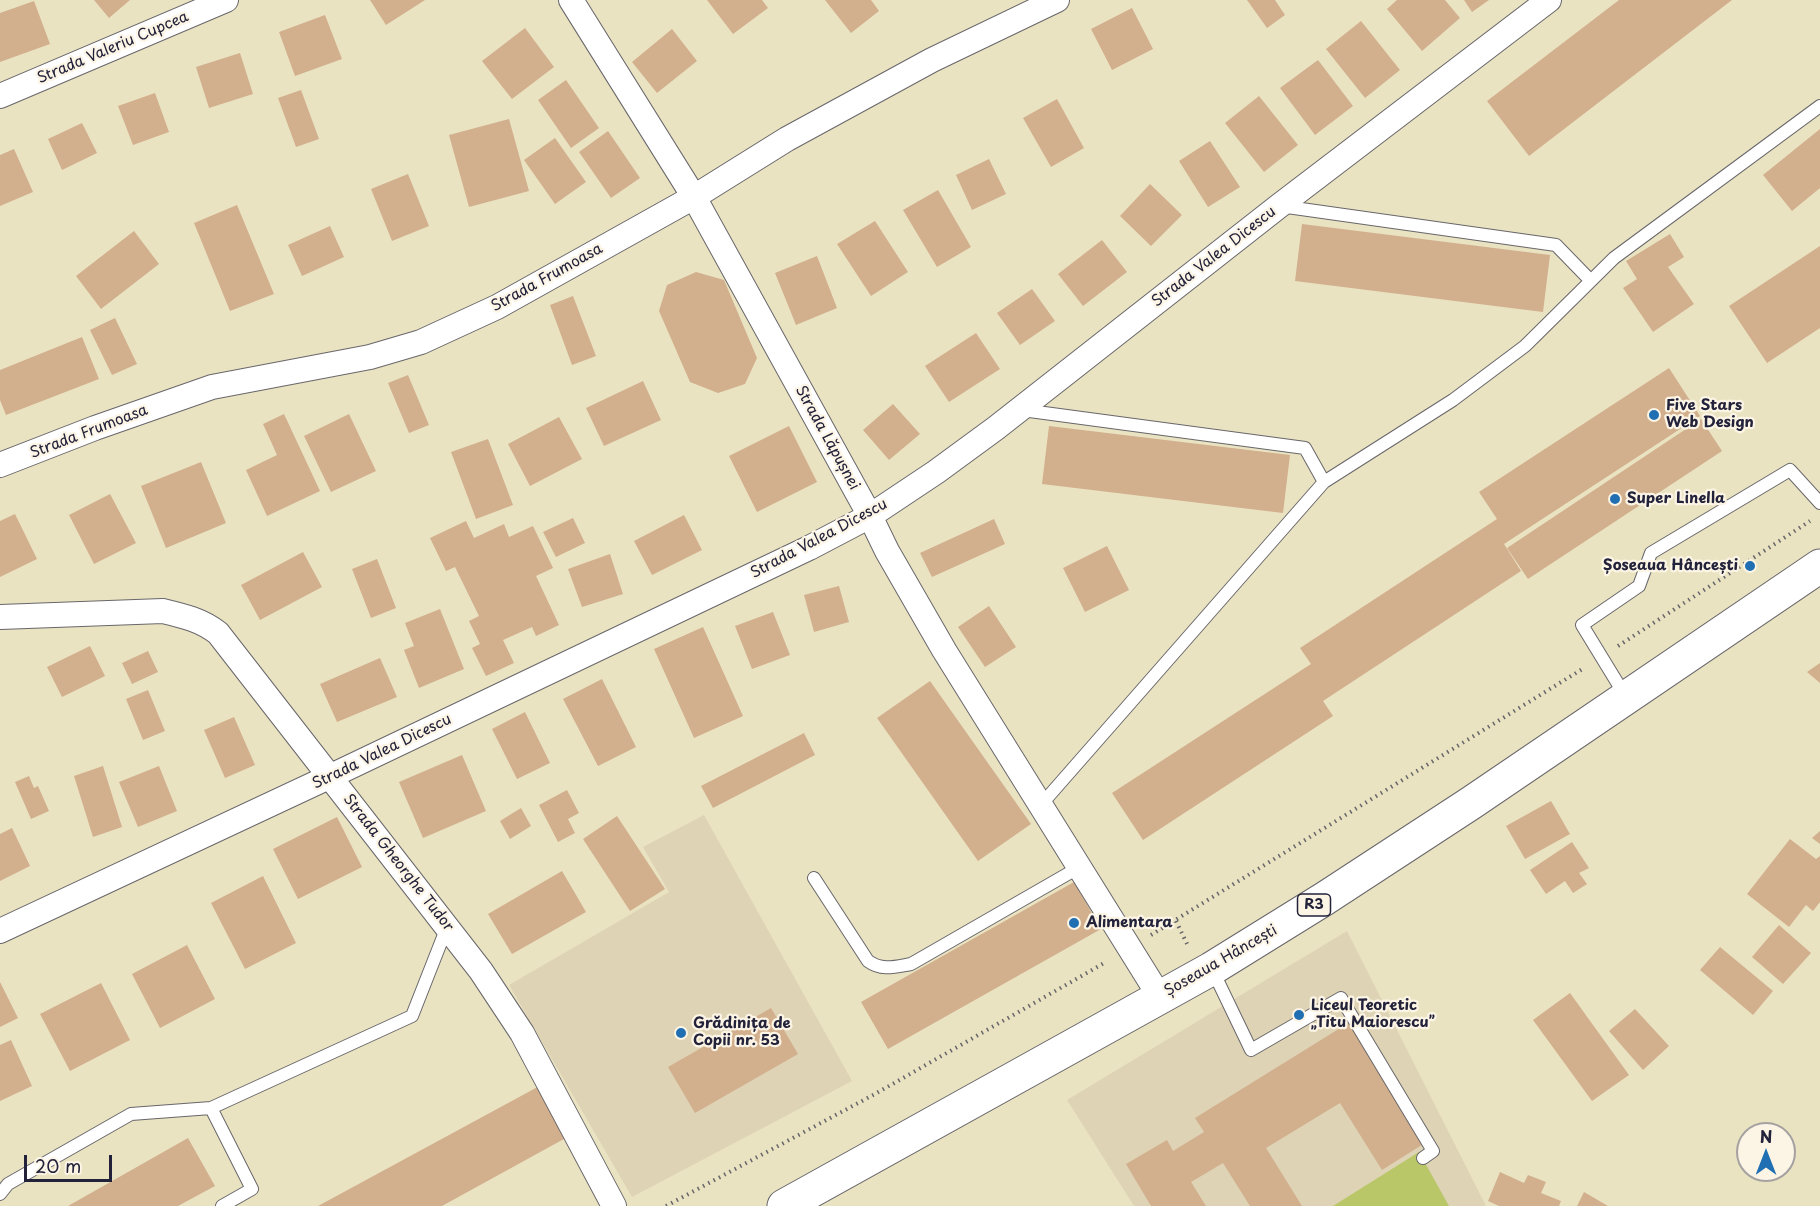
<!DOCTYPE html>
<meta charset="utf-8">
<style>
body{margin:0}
#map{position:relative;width:1820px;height:1206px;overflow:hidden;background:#eae3c2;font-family:"Playpen Sans",sans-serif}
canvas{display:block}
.north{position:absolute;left:1736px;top:1122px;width:60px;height:60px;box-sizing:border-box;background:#fcf5e5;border:2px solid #a5a1a1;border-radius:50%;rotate:0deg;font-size:16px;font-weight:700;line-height:24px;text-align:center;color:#22223b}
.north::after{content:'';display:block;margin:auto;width:21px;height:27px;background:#1f6fb2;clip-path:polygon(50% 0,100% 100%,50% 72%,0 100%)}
.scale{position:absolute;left:24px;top:1155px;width:88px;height:27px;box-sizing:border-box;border:3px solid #22223b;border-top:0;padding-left:8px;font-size:18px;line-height:21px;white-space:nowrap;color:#22223b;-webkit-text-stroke:4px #fcf5e5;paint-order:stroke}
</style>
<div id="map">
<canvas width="1820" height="1206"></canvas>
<div class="north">N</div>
<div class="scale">20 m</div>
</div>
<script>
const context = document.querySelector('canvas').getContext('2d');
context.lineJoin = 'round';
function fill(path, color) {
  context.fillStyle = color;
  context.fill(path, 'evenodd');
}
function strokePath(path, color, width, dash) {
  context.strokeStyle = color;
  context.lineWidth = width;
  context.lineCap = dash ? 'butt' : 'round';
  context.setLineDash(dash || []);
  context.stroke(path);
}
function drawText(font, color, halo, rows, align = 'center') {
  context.font = font + ' "Playpen Sans",sans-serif';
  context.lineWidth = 4.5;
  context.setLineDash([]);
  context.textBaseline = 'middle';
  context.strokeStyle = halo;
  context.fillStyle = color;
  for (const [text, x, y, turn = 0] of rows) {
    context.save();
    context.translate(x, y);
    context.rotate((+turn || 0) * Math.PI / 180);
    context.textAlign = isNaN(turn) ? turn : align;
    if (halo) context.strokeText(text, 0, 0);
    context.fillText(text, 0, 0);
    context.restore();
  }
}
fill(new Path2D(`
 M 704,815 L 852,1081 L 632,1197 L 509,985 L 669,892 L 643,847 Z
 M 1347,931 L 1486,1206 L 1134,1206 L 1067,1100 Z`), '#ded3b5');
fill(new Path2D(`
 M 1419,1152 L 1449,1206 L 1333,1206 Z`), '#b9c769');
fill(new Path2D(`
 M 94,0 L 130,0 L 109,18 Z
 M 370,0 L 425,0 L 386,25 Z
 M 707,0 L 762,0 L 768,8 L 733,34 Z
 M 825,0 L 871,0 L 879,11 L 851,33 Z
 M 1247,0 L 1275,0 L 1285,15 L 1267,28 Z
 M 1397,0 L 1445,0 L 1460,18 L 1422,51 L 1387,9 Z
 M 1464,0 L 1489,0 L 1472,12 Z
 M 1619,0 L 1732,0 L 1529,156 L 1487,101 Z
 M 34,1 L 50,44 L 0,62 L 0,13 Z
 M 1132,8 L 1153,49 L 1112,70 L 1091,29 Z
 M 325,15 L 342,59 L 295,76 L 279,32 Z
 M 1361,21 L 1400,70 L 1365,98 L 1326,49 Z
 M 525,28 L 554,67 L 512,99 L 482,61 Z
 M 672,29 L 697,61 L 657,93 L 632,62 Z
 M 240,53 L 253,94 L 209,108 L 196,67 Z
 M 1318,60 L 1353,106 L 1315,135 L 1280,88 Z
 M 566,80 L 599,128 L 571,148 L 538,100 Z
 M 301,90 L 319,139 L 296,147 L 278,98 Z
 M 155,93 L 169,132 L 133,145 L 118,106 Z
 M 1259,96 L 1298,145 L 1264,172 L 1225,123 Z
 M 1057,99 L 1084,148 L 1051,167 L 1023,118 Z
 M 509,119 L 529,191 L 469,207 L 449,135 Z
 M 82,123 L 97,153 L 62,170 L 48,139 Z
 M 1820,129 L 1820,188 L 1792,211 L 1763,175 Z
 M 608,131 L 640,178 L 611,198 L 579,152 Z
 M 555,138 L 586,182 L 555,204 L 524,160 Z
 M 1210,141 L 1240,187 L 1208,207 L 1179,161 Z
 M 14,149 L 33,192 L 0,206 L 0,155 Z
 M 989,159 L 1006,194 L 972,210 L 956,175 Z
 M 408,174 L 429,226 L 392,241 L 371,189 Z
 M 1150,184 L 1182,215 L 1151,246 L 1120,216 Z
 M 938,190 L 971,247 L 937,267 L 903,210 Z
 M 237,205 L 274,294 L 230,311 L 194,223 Z
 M 875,221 L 908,272 L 871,296 L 837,244 Z
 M 1302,224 L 1550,255 L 1543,312 L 1295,281 Z
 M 330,226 L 344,257 L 302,276 L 288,245 Z
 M 134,231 L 159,264 L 101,309 L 76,276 Z
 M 1670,234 L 1684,257 L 1668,267 L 1694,304 L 1653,332 L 1623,288 L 1637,279 L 1626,261 Z
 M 1102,240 L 1127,272 L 1083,306 L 1058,274 Z
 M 1820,246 L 1820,328 L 1767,363 L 1729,306 Z
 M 817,256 L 837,308 L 796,325 L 775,273 Z
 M 696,272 L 724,280 L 757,358 L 745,384 L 718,393 L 690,382 L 659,311 L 667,285 Z
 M 1032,289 L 1055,321 L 1020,345 L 997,313 Z
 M 573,296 L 596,356 L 572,365 L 550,305 Z
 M 115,318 L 137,364 L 112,375 L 90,330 Z
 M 976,333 L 1000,369 L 949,402 L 925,366 Z
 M 82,337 L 99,379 L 6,415 L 0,400 L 0,370 Z
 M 1669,368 L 1700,416 L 1504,544 L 1521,571 L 1323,701 L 1333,716 L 1143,840 L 1112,793 L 1311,664 L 1300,648 L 1497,519 L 1479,492 Z
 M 408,375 L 429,425 L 409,433 L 388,383 Z
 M 643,381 L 661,420 L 604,446 L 586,408 Z
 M 893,404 L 920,434 L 889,460 L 863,430 Z
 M 284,414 L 320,491 L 267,516 L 246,470 L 277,455 L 263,424 Z
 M 349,414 L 376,471 L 331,492 L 304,436 Z
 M 559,417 L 582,459 L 530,486 L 508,444 Z
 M 1701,419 L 1722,451 L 1528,579 L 1507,548 Z
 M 789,426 L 817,482 L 757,512 L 729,456 Z
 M 1049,426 L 1290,455 L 1283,513 L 1042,484 Z
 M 488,439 L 513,505 L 476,519 L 451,452 Z
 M 201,462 L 226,523 L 166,548 L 141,486 Z
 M 110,494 L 136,543 L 94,564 L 69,515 Z
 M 15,514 L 37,559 L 0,577 L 0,521 Z
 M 684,515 L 702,550 L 652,575 L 634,541 Z
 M 573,518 L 585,543 L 556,557 L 543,532 Z
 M 994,519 L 1005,544 L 932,577 L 920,553 Z
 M 466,521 L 474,538 L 504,524 L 509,537 L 533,526 L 553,568 L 536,576 L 559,625 L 536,636 L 532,627 L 503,640 L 514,663 L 486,676 L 472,648 L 480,644 L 469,621 L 479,616 L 455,567 L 446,571 L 430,538 Z
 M 1107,546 L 1129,590 L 1085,612 L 1063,568 Z
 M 303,552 L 322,587 L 260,620 L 241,585 Z
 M 610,554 L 623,594 L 582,607 L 568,569 Z
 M 377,559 L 396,608 L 371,618 L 352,569 Z
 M 839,586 L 849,622 L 814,632 L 804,595 Z
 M 989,606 L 1016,647 L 985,667 L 958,627 Z
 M 440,609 L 464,669 L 419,688 L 404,650 L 414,646 L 405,623 Z
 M 773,612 L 790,655 L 752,669 L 735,626 Z
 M 703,627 L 743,716 L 694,738 L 654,649 Z
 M 90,646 L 105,676 L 62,697 L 47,667 Z
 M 148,651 L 158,672 L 132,684 L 122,663 Z
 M 380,658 L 397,697 L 337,722 L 320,684 Z
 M 1820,663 L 1820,683 L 1807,672 Z
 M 602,679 L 636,747 L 598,766 L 563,699 Z
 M 930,681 L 1031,824 L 978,861 L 877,718 Z
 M 148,690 L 165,731 L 143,740 L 126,699 Z
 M 525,712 L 550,763 L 517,779 L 492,729 Z
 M 234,717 L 255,765 L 225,778 L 204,730 Z
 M 804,733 L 815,755 L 713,808 L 701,786 Z
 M 462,755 L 486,811 L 423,838 L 399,782 Z
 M 103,766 L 122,827 L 93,837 L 74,776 Z
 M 159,766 L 177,811 L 138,827 L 119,782 Z
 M 29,776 L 34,788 L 38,786 L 49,811 L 31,819 L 15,782 Z
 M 567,790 L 579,813 L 568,819 L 575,833 L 558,842 L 539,805 Z
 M 1551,801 L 1570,834 L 1525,859 L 1506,826 Z
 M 521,808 L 531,826 L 510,839 L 500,821 Z
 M 617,816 L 665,889 L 630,911 L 583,839 Z
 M 337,817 L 362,867 L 298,899 L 273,849 Z
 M 12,828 L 30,866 L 0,881 L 0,834 Z
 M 1820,831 L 1820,844 L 1812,838 Z
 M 1790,839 L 1816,859 L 1820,856 L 1820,902 L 1813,911 L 1806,905 L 1789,927 L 1747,894 Z
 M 1572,842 L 1589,868 L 1579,873 L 1587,884 L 1573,893 L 1565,881 L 1546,894 L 1530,870 Z
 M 562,871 L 586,912 L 512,954 L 488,914 Z
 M 263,876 L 296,943 L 245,969 L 211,903 Z
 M 1074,882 L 1101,929 L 888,1049 L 861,1002 Z
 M 1779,925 L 1811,953 L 1783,984 L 1752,957 Z
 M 187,945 L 215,999 L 160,1028 L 132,974 Z
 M 1720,947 L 1773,991 L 1753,1015 L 1700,970 Z
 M 0,982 L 18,1018 L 0,1027 Z
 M 101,983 L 130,1040 L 70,1071 L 40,1014 Z
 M 1570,993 L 1629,1075 L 1592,1101 L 1533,1020 Z
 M 771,1008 L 798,1054 L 695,1113 L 668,1067 Z
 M 1635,1009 L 1669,1046 L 1643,1070 L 1609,1031 Z
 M 1350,1022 L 1425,1143 L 1382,1170 L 1340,1103 L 1266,1148 L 1302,1206 L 1250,1206 L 1223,1163 L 1191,1182 L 1206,1206 L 1151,1206 L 1126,1164 L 1167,1140 L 1173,1151 L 1204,1132 L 1195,1118 Z
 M 11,1040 L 32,1086 L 0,1101 L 0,1045 Z
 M 545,1083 L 573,1134 L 442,1206 L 318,1206 Z
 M 188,1138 L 215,1186 L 178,1206 L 68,1206 Z
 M 1500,1172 L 1524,1183 L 1528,1175 L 1546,1182 L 1541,1193 L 1561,1201 L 1559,1206 L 1499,1206 L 1488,1201 Z
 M 1584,1192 L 1608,1206 L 1577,1206 Z`), '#d2af8d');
const service = new Path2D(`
 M 1280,206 L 1556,245 L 1590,280
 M 1022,410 L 1305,448 L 1324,482
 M 1626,697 L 1582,625 L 1639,586 L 1651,553 L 1790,470 L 1820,503
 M 1040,806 L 1324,482 L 1453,400 L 1525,346 L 1614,258 L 1820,106
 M 814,878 L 868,961 C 882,971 894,967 911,964 L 1078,868
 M 1213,971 L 1251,1050 L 1341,998 L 1433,1151 L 1423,1158
 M 211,1108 L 252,1189 L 222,1206
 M 0,1194 L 8,1184 L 131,1114 L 211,1108 L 412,1016 L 447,927`);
const minor = new Path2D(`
 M 571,0 L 694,197 L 870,516 L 887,551 L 944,650 L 1160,997
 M 0,96 L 226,0
 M 0,465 L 95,428 L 212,387 L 370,357 L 421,342 L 497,307 L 694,197 L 787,139 L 932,60 L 1057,0
 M 0,617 L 163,611 C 184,616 201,620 218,633 L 481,971 L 522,1033 L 614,1206
 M 0,931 L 331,776 L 809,548 L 870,516 L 936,472 L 996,428 L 1279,206 L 1549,0`);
const primary = new Path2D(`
 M 784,1206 L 1211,969 L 1324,899 L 1471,803 L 1820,566`);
strokePath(service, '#68666a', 14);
strokePath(minor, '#68666a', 26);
strokePath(primary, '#68666a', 35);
strokePath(new Path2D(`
 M 1618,646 L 1810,521
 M 1176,921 L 1189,948
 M 1151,935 L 1584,668
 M 666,1206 L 875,1094 L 1106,962`), '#68666a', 4, [1.5, 4.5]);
strokePath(service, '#fff', 12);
strokePath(minor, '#fff', 24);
strokePath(primary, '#fff', 33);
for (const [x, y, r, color] of [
 [1654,415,6,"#1f6fb2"],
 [1615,499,6,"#1f6fb2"],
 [1750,566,6,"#1f6fb2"],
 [1074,923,6,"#1f6fb2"],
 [1299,1015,6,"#1f6fb2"],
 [681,1033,6,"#1f6fb2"]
]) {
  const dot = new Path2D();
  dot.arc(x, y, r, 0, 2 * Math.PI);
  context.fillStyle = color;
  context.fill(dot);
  strokePath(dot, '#fcf5e5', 2);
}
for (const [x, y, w] of [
 [1314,905,33]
]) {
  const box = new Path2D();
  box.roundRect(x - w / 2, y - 11, w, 22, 4.5);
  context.fillStyle = '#fcf5e5';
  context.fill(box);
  strokePath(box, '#22223b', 1.5);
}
drawText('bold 14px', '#22223b', null, [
 ["R3",1314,905]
]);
drawText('15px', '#22223b', '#fcf5e5', [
 ["Strada Valeriu Cupcea",113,48,-23],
 ["Strada Valea Dicescu",1214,257,-38],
 ["Strada Frumoasa",547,278,-29],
 ["Strada Frumoasa",89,432,-21],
 ["Strada Lăpușnei",827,438,61],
 ["Strada Valea Dicescu",819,539,-28],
 ["Strada Valea Dicescu",382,752,-26],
 ["Strada Gheorghe Tudor",398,863,52],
 ["Șoseaua Hâncești",1221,961,-30]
]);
drawText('bold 15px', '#22223b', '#fcf5e5', [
 ["Five Stars",1666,406],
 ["Web Design",1666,423],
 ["Super Linella",1627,499],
 ["Șoseaua Hâncești",1738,566,"right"],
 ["Alimentara",1086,923],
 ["Liceul Teoretic",1311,1006],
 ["„Titu Maiorescu”",1311,1023],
 ["Grădinița de",693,1024],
 ["Copii nr. 53",693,1041]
], 'left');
</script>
